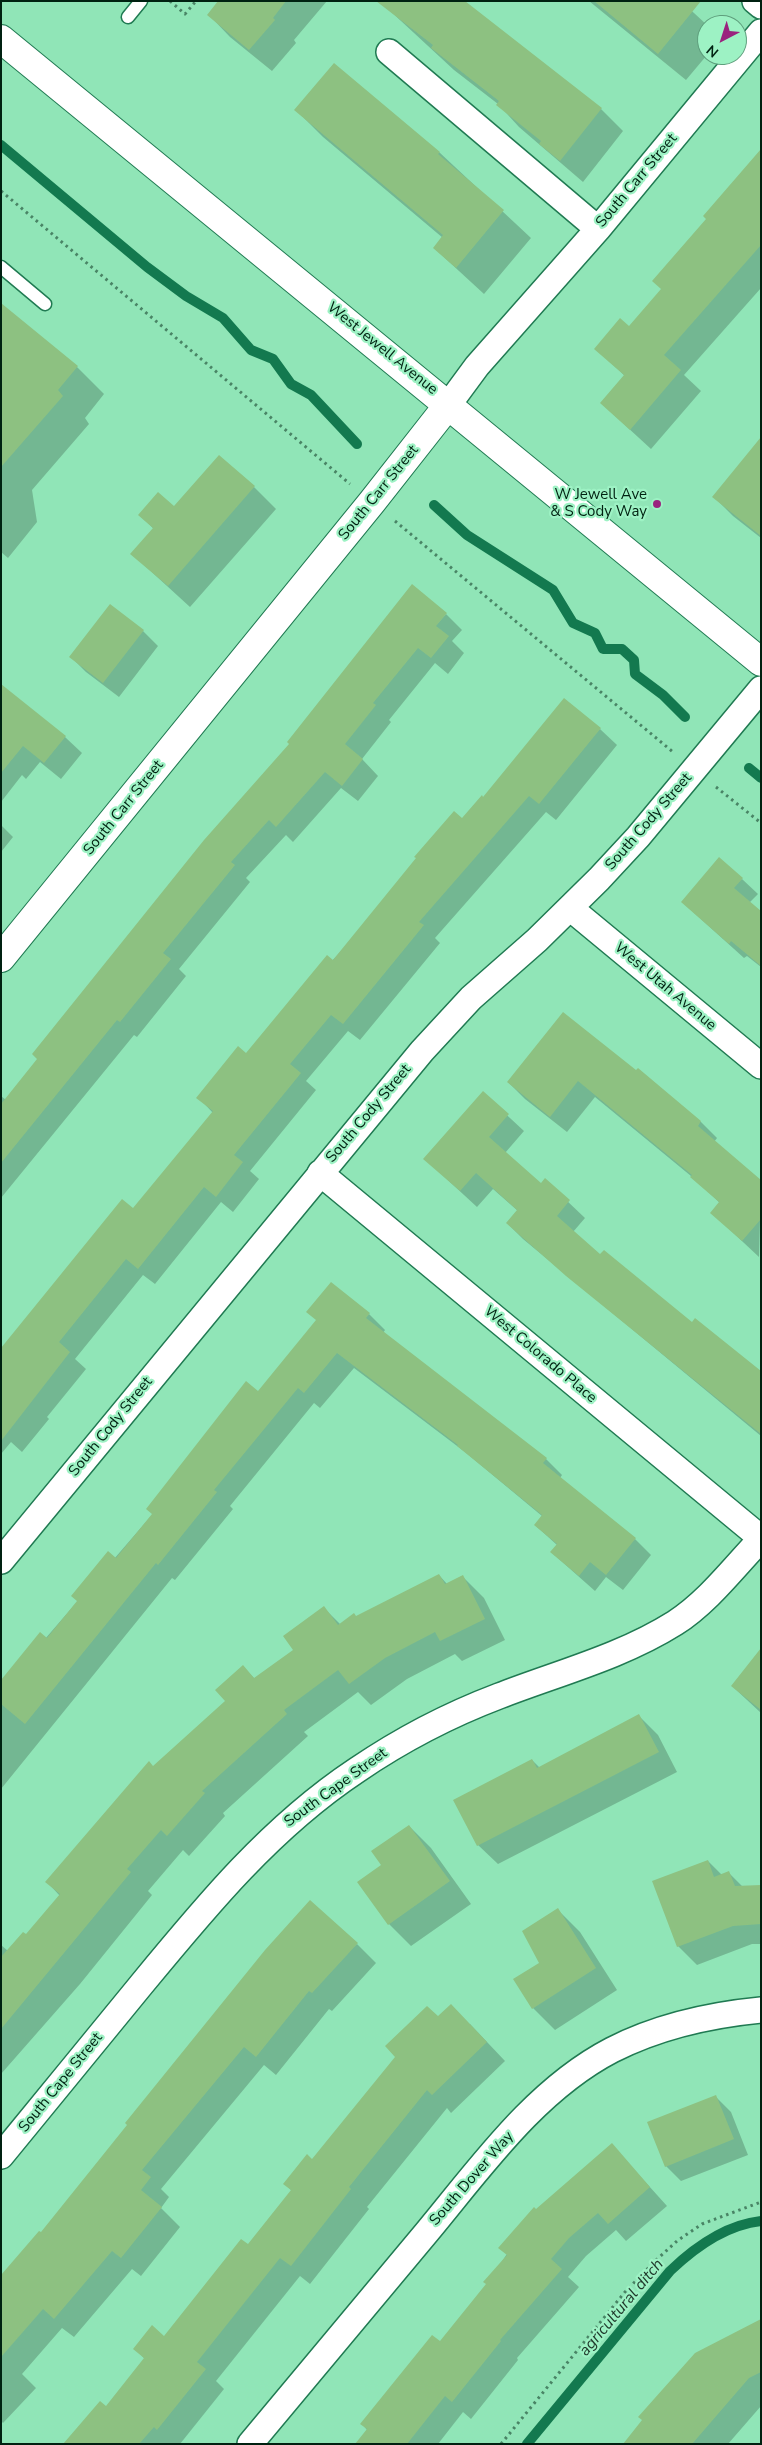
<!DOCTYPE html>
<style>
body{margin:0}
#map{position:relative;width:762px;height:2445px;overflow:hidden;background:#90e5b7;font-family:"Nunito Sans",sans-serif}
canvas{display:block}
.frame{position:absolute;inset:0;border:2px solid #002111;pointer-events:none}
.north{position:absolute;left:697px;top:15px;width:50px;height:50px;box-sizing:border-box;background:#9df2c4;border:1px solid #5e9e7c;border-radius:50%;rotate:220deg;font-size:14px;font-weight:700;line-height:20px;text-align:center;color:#002111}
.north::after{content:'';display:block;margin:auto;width:18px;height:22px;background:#9a237e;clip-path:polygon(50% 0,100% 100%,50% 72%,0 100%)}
</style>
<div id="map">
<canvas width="762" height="2445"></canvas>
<div class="frame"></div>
<div class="north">N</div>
</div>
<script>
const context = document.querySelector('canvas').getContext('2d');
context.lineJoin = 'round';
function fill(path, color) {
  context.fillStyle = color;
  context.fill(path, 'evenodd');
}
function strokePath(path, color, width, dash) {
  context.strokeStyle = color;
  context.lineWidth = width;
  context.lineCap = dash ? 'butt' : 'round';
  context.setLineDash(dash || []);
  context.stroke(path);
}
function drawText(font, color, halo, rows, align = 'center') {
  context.font = font + ' "Nunito Sans",sans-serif';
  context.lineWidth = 4.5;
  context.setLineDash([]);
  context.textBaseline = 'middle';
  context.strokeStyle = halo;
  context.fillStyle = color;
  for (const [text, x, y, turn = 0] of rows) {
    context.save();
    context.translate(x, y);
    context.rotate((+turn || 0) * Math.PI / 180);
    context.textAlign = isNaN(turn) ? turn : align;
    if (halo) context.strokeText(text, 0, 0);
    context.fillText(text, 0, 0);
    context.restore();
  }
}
fill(new Path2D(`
 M 220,1 L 327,1 L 294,40 L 296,43 L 272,71 L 230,37 L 209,15 Z
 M 589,1 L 681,1 L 707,25 L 707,55 L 686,80 Z
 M 387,8 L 601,109 L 623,131 L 583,182 L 519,127 L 498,104 L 454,70 Z
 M 296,110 L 439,152 L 531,238 L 484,294 L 434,248 L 443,238 L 323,137 Z
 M 761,151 L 761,288 L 684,375 L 701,391 L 651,449 L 601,403 L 625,376 L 596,349 L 629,327 L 662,289 L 708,219 Z
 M 1,305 L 77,367 L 104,394 L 85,418 L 89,424 L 32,490 L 37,522 L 8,558 L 1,552 Z
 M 761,444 L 761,538 L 733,516 L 714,497 Z
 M 254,487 L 276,509 L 190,607 L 132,554 L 154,529 L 139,515 L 174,508 Z
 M 446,614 L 462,630 L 452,641 L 464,653 L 448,674 L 435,663 L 389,720 L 391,722 L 362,759 L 378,776 L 358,801 L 341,788 L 293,842 L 286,835 L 246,878 L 250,882 L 179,969 L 186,976 L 137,1037 L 134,1035 L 1,1198 L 1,1096 L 6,1100 Z
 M 143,631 L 158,646 L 119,697 L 86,672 L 71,657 Z
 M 1,692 L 65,737 L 82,753 L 61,779 L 40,762 L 26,779 L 22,775 L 1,802 Z
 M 600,729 L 617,745 L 556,820 L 546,812 L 435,938 L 440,943 L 360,1040 L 348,1031 L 306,1081 L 316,1090 L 250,1171 L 259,1179 L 233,1212 L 221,1202 L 155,1284 L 143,1275 L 75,1359 L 86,1369 L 47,1417 L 49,1419 L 22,1452 L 11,1442 L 1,1454 L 1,1355 L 133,1210 L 213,1113 L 198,1097 L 246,1054 L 462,820 L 484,799 Z
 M 1,825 L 13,837 L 1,852 Z
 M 742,879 L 758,894 L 749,903 L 761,913 L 761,967 L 747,956 L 744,958 L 682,902 Z
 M 638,1070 L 701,1122 L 717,1138 L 714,1142 L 761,1182 L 759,1257 L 712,1213 L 720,1203 L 691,1176 L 595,1097 L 567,1132 L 525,1099 L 508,1082 L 636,1072 Z
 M 483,1093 L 524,1131 L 505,1153 L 541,1185 L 545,1180 L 585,1218 L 573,1232 L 600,1256 L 761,1373 L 761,1436 L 523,1239 L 507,1223 L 518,1211 L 493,1189 L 477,1207 L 425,1159 Z
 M 369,1314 L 385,1330 L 383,1333 L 546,1459 L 562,1475 L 560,1478 L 635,1539 L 651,1555 L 623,1590 L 606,1577 L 595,1591 L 551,1552 L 557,1545 L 535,1525 L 542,1516 L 465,1452 L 354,1368 L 320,1408 L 314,1403 L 230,1506 L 233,1509 L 175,1580 L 172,1578 L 1,1789 L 1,1690 L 258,1392 Z
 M 439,1575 L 447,1584 L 462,1576 L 484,1598 L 505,1640 L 462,1661 L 455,1654 L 407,1679 L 371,1705 L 358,1692 L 304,1732 L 308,1736 L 223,1813 L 225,1816 L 189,1856 L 183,1850 L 148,1891 L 152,1895 L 80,1984 L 1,2074 L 1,1945 L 8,1951 L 26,1936 L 60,1896 L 47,1882 L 153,1768 L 227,1701 L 243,1667 L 255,1679 L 295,1651 L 324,1608 L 341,1625 Z
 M 761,1650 L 761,1713 L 732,1686 Z
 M 639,1716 L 658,1735 L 677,1772 L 498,1864 L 478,1845 L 532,1760 L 540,1768 Z
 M 409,1826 L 431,1848 L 471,1904 L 411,1946 L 389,1924 L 383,1865 Z
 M 708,1861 L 722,1875 L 729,1873 L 743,1887 L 761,1886 L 761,1944 L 752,1944 L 697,1965 L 678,1946 Z
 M 558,1910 L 580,1932 L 617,1990 L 555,2030 L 533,2008 L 541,1963 Z
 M 357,1944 L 376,1963 L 332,2011 L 329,2009 L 276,2075 L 264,2065 L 161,2189 L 169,2197 L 161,2208 L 180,2227 L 141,2276 L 132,2269 L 74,2337 L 62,2328 L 22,2374 L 36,2388 L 3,2423 L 1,2421 L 1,2305 L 41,2234 L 129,2125 Z
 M 438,2018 L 470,2024 L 505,2061 L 451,2113 L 447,2108 L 367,2207 L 369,2209 L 310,2284 L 300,2276 L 216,2381 L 224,2389 L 180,2444 L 65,2444 L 106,2408 L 145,2359 L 135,2349 L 165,2337 L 248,2246 L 292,2191 L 285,2184 L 313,2161 Z
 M 716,2097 L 731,2112 L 748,2155 L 681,2181 L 666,2166 Z
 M 612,2145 L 667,2206 L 626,2241 L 616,2230 L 586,2256 L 568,2277 L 579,2287 L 517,2358 L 518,2360 L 471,2419 L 463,2412 L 438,2444 L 357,2444 L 367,2430 L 362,2424 L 440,2343 L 487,2284 L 536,2210 Z
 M 761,2320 L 761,2406 L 728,2444 L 624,2444 Z`), '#0003');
strokePath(new Path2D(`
 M 1,145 L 147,267 L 186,296 L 223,318 L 251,350 L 273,359 L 291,384 L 311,395 L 357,444
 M 434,505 L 467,535 L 553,590 L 573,623 L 595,633 L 603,649 L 622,649 L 634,660 L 635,674 L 663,695 L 685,717
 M 749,768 L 761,778
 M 527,2444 L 670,2271 C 695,2247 725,2225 761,2221`), '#13794f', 10);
fill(new Path2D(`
 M 218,1 L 286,1 L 273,18 L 275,20 L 249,50 L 207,15 Z
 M 376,1 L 465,1 L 602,108 L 560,161 L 539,144 L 541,141 L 496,105 L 499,101 L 431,48 L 433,45 Z
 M 594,1 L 701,1 L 658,54 Z
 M 334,63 L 440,152 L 438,154 L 504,210 L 456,268 L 433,248 L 443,235 L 294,110 Z
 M 761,149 L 761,245 L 664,355 L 681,370 L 630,430 L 600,403 L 624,375 L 594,349 L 620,318 L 629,326 L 661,289 L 652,281 L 706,219 L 703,216 Z
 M 1,303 L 78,366 L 58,390 L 63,396 L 1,467 Z
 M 761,437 L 761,536 L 712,497 Z
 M 219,455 L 255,486 L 168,586 L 130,554 L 153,528 L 138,515 L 158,492 L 174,506 Z
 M 412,584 L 447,613 L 436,626 L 449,636 L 431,658 L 418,648 L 373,703 L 376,705 L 345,744 L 363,759 L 342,786 L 325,772 L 276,827 L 269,820 L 231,862 L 235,865 L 163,953 L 171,959 L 120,1022 L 117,1020 L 1,1163 L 1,1104 L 37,1059 L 32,1054 L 204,840 L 289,744 L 287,742 Z
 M 110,604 L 144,630 L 103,683 L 69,657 Z
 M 1,684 L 66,736 L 44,763 L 23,746 L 1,773 Z
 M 564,698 L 601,728 L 539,804 L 529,796 L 419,922 L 424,925 L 343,1024 L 331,1015 L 290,1064 L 301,1073 L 234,1155 L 243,1162 L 216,1197 L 204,1187 L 138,1269 L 126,1259 L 59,1342 L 70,1352 L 1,1441 L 1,1348 L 122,1199 L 133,1208 L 213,1111 L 196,1098 L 238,1046 L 246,1053 L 327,955 L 333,960 L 416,858 L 414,857 L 454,811 L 462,818 L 482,795 L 483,797 Z
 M 719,857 L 743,878 L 734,888 L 761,911 L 761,966 L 731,941 L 729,944 L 681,902 Z
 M 563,1012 L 636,1070 L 638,1068 L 701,1121 L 698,1126 L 761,1180 L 761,1219 L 742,1241 L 710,1213 L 719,1202 L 690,1177 L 692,1175 L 578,1081 L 550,1117 L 507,1082 Z
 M 483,1091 L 509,1114 L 489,1137 L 541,1183 L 545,1178 L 570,1200 L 557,1216 L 600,1254 L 604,1250 L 692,1322 L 695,1318 L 761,1371 L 761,1434 L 566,1276 L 506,1223 L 517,1210 L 476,1173 L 460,1191 L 423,1159 Z
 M 331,1282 L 370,1313 L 366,1318 L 547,1458 L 543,1463 L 636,1538 L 606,1575 L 590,1562 L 579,1576 L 550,1552 L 557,1544 L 534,1525 L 542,1515 L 457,1446 L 458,1445 L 337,1353 L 304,1393 L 298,1388 L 214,1490 L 217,1492 L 158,1565 L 156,1563 L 25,1724 L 1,1704 L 1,1680 L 40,1632 L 47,1638 L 77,1601 L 71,1596 L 108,1551 L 116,1558 L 152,1514 L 146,1509 L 246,1381 L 258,1391 L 316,1320 L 306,1312 Z
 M 439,1574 L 445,1584 L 463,1575 L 485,1619 L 440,1641 L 435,1632 L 385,1658 L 349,1684 L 338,1670 L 284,1710 L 287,1714 L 202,1791 L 205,1793 L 167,1836 L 161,1830 L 127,1869 L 131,1872 L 1,2029 L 1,1957 L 23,1932 L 26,1934 L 60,1894 L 45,1882 L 149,1761 L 153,1766 L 225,1701 L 215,1690 L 243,1665 L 254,1678 L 293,1650 L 283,1636 L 324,1606 L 338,1625 L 354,1613 L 356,1616 Z
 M 761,1648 L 761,1710 L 731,1686 Z
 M 639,1714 L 659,1752 L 477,1846 L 453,1800 L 532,1759 L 537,1768 Z
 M 409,1825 L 450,1881 L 388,1925 L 357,1882 L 381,1865 L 371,1851 Z
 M 708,1860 L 714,1877 L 729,1871 L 735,1886 L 761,1885 L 761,1924 L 733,1926 L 677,1947 L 652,1881 Z
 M 310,1900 L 358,1943 L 312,1993 L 309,1991 L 256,2057 L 244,2047 L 142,2170 L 151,2177 L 141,2190 L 162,2207 L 121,2258 L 112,2251 L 54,2319 L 43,2309 L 1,2357 L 1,2275 L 39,2231 L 41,2232 L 127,2125 L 125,2123 L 265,1950 Z
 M 558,1908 L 596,1968 L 532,2009 L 513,1979 L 539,1963 L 522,1931 Z
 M 451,2004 L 487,2042 L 432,2095 L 427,2090 L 349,2187 L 351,2189 L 291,2266 L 280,2258 L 197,2362 L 206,2369 L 157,2430 L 154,2427 L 139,2444 L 63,2444 L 100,2401 L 106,2406 L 144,2358 L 133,2349 L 152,2325 L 164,2336 L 241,2239 L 248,2244 L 291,2190 L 283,2184 L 307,2154 L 312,2159 L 395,2057 L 385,2046 L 427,2006 L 438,2016 Z
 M 716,2095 L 734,2139 L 665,2167 L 647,2122 Z
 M 612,2143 L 650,2187 L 608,2224 L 598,2213 L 569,2238 L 551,2259 L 562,2269 L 500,2340 L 501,2341 L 452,2402 L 445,2396 L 407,2444 L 355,2444 L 367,2429 L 360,2424 L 432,2335 L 440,2341 L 486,2284 L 483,2282 L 507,2255 L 498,2248 L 534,2207 L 536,2209 Z
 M 761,2319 L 761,2372 L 749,2378 L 692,2444 L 623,2444 L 642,2420 L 638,2417 L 695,2353 Z`), '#8dc181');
const service = new Path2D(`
 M 128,17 L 141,1
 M 1,267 L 45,304`);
const minor = new Path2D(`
 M 755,1 L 761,6
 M 389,52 L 598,229
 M 449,404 L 477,366 L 598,229 L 761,32
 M 570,908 L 761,1066
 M 320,1173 L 761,1538
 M 1,1561 L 422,1051 L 471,998 L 537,940 L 599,879 L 638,837 L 761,689
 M 1,2156 C 48,2099 94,2042 141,1985 C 206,1906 271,1827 357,1770 C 401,1740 449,1715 499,1696 C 558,1673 621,1657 675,1623 C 708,1602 734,1567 761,1539
 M 250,2444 C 309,2373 368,2303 427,2232 C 481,2167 535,2090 612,2050 C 659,2026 709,2015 761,2010`);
const tertiary = new Path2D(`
 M 1,958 L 372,502 L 449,404`);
const secondary = new Path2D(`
 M 1,39 L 761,662`);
strokePath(service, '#207a52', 15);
strokePath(minor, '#207a52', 28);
strokePath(tertiary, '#207a52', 30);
strokePath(secondary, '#207a52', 30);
strokePath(new Path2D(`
 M 170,1 L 185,14 L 196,1
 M 1,191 L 350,484
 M 395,521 L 673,752
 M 716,787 L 761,823
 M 501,2444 L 625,2292 L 654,2262 L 677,2241 L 702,2224 L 761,2202`), '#498465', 3, [2.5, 4]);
strokePath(service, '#fff', 12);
strokePath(minor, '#fff', 25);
strokePath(tertiary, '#fff', 28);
strokePath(secondary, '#fff', 28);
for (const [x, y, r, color] of [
 [657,504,5,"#9a237e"]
]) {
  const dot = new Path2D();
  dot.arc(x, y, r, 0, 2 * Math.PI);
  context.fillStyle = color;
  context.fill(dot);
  strokePath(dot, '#9df2c4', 2);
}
drawText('15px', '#002111', '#9df2c4', [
 ["South Carr Street",637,181,-50],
 ["West Jewell Avenue",382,349,39],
 ["South Carr Street",379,493,-51],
 ["South Carr Street",124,808,-51],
 ["South Cody Street",649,822,-49],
 ["West Utah Avenue",665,987,40],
 ["South Cody Street",369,1114,-50],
 ["West Colorado Place",540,1355,40],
 ["South Cody Street",111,1427,-51],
 ["South Cape Street",336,1788,-36],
 ["South Cape Street",61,2083,-51],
 ["South Dover Way",472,2179,-49]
]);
drawText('15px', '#002111', '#9df2c4', [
 ["W Jewell Ave",647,495],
 ["& S Cody Way",647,512]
], 'right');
drawText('italic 16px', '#1f382a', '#9df2c4', [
 ["agricultural ditch",622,2308,-50]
]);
</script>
